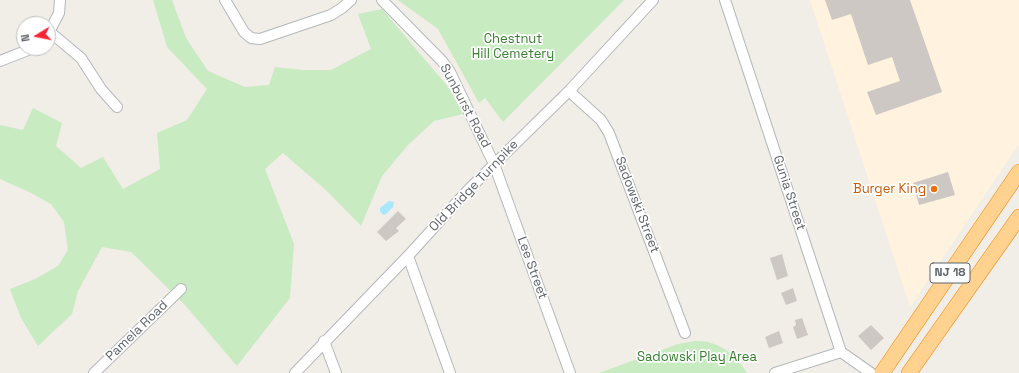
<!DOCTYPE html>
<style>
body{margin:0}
#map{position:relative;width:1019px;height:373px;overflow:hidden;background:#f1ede7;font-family:"Space Grotesk",sans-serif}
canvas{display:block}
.north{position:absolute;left:16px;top:16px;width:40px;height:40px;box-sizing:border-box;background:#fff;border:1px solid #bfc1c3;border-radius:50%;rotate:260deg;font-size:11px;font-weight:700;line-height:16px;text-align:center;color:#5e6468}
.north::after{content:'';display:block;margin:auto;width:14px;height:18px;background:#f92535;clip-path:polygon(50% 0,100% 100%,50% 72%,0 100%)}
</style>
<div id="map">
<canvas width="1019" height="373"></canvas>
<div class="north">N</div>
</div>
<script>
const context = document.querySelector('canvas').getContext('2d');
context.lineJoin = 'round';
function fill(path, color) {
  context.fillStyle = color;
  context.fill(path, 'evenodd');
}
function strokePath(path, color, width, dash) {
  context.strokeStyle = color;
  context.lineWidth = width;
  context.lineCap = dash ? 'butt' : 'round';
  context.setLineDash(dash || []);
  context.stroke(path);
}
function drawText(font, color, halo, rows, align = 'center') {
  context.font = font + ' "Space Grotesk",sans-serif';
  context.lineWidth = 3.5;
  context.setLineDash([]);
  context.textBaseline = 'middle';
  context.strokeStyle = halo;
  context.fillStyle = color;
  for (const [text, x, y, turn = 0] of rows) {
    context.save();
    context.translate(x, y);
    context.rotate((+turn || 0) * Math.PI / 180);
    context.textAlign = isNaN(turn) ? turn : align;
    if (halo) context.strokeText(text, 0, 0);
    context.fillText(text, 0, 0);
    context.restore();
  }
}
fill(new Path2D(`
 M 810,0 L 1019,0 L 1019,144 L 910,307 Z`), '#fff2de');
fill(new Path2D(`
 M 153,0 L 172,0 L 186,38 L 208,71 L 245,87 L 269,85 L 275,67 L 302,70 L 331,70 L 371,49 L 358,14 L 382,9 L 449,88 L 463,114 L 434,121 L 408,145 L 382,176 L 361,226 L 327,191 L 283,153 L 265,169 L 294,244 L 290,298 L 237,366 L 185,305 L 131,252 L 102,247 L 78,291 L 72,314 L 38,346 L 21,318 L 10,289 L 35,279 L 58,266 L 68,250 L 64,222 L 51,204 L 29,192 L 0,179 L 0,125 L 23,130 L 33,108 L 62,123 L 56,146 L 81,168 L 103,157 L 123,189 L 160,169 L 157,133 L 187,120 L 207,89 L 167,47 Z
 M 398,0 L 624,0 L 503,122 L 485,98 L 479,103 L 438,29 Z
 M 695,341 C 700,341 706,341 711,343 C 726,347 740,360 747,373 L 599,373 L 678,344 Z`), '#c8ebc1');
fill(new Path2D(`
 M 389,201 L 394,202 L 393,207 L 385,215 L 382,214 L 380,211 L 380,208 Z`), '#a9e7ff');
fill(new Path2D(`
 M 825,0 L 910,0 L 942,92 L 876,115 L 867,92 L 900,81 L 892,57 L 868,65 L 851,14 L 832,20 Z
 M 948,172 L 955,195 L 919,205 L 913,183 Z
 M 398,211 L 406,219 L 396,228 L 399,231 L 386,241 L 377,232 Z
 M 782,254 L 788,276 L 777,280 L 770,258 Z
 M 793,288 L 797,301 L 786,305 L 781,293 Z
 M 802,318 L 808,335 L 797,339 L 793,327 L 796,325 L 795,320 Z
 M 871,325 L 884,338 L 871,350 L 858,336 Z
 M 779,331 L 783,343 L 769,348 L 765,337 Z`), '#cdc8c3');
const minor = new Path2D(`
 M 225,0 L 244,32 L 251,38 L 260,39 L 331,15 L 342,8 L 351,0
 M 382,0 L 442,61 L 450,72 L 494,164 L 570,373
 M 725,0 L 841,352 L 871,373
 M 50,32 L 81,58 L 101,89 L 117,107
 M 48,34 L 59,13 L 60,0
 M 0,61 L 33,48
 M 569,91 L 601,120 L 609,133 L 685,333
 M 408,256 L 450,373
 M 324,341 L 336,373
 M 94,373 L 181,289
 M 295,373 L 408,256 L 468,190 L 569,91 L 653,0
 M 775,373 L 841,352`);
const highway = new Path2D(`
 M 882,373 L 1019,172
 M 909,373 L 1019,217`);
strokePath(minor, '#b4b8bc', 12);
strokePath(highway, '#f88400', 16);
strokePath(minor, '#fff', 10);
strokePath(highway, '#ffd290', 15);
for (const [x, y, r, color] of [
 [934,189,4,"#e8710a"]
]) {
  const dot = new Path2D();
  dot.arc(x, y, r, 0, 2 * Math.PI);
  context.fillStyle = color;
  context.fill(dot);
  strokePath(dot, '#fff', 1.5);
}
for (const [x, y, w] of [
 [950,273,40]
]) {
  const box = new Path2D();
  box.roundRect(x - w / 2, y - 10, w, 20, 3);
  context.fillStyle = '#fff';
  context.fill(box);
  strokePath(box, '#5e6468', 1);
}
drawText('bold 12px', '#5e6468', null, [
 ["NJ 18",950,273]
]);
drawText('13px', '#35802c', '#fff', [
 ["Chestnut",513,39],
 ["Hill Cemetery",513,54],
 ["Sadowski Play Area",697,357]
]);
drawText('13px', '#5e6468', '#fff', [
 ["Sunburst Road",465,106,62],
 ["Old Bridge Turnpike",474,186,-46],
 ["Gunia Street",789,193,72],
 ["Sadowski Street",637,205,69],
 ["Lee Street",532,268,70],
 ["Pamela Road",137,331,-44]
]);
drawText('13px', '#c56008', '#fff', [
 ["Burger King",926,189]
], 'right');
</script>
